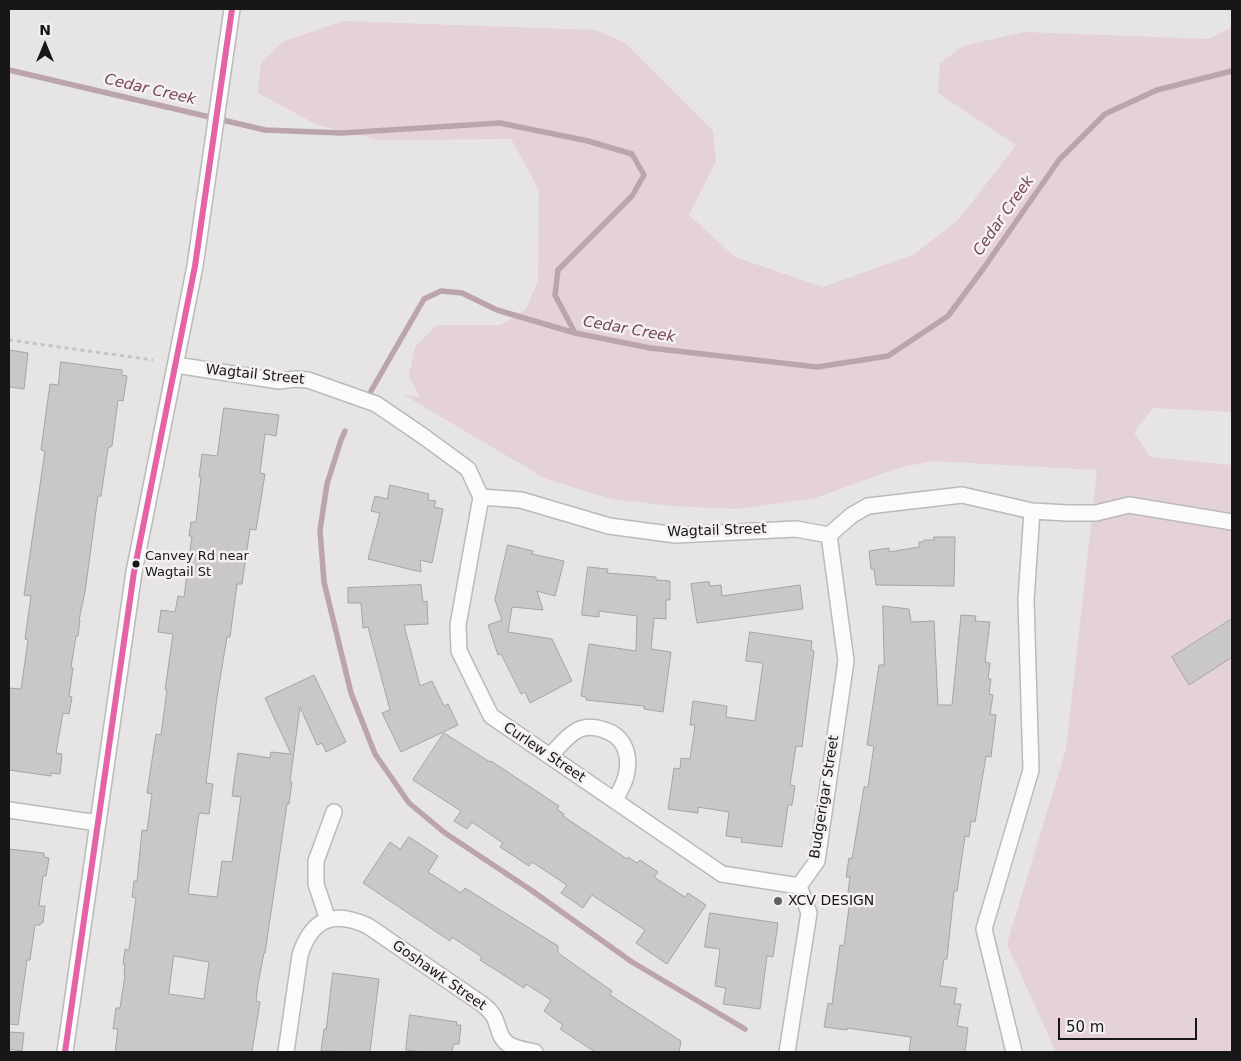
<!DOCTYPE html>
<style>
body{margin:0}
#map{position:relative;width:1241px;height:1061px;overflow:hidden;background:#e6e4e5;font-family:"DejaVu Sans",sans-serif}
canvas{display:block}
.frame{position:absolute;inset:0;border:10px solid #181717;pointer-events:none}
.north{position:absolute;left:20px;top:20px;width:50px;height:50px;-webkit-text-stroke:4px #f4f0f1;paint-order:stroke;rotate:0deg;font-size:14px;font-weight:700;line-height:20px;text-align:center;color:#181717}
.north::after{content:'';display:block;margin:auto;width:18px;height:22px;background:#181717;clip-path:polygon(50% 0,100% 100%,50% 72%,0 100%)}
.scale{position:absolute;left:1058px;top:1018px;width:139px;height:22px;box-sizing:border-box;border:2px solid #181717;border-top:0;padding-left:6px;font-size:15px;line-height:18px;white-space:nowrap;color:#181717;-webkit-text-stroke:4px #f4f0f1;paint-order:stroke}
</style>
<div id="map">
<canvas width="1241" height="1061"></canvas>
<div class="frame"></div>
<div class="north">N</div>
<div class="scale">50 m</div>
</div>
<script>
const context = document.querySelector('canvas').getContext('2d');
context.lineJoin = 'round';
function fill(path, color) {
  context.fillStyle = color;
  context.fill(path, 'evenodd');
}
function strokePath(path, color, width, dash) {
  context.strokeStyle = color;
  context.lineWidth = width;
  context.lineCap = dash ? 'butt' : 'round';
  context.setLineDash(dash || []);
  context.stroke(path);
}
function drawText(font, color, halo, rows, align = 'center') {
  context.font = font + ' "DejaVu Sans",sans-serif';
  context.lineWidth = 5;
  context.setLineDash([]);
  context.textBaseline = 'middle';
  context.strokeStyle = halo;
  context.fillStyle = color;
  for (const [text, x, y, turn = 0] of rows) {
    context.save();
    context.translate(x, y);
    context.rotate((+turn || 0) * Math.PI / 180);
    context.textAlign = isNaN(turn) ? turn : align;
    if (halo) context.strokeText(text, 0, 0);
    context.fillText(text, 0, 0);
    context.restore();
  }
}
fill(new Path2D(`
 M 343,21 L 595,30 L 624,42 L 713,131 L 716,161 L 689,215 L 735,257 L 823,287 L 915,254 L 960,218 L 1016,145 L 938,93 L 940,63 L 963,46 L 1024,32 L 1209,39 L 1232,27 L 1232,412 L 1153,408 L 1134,432 L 1150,457 L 1232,465 L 1232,1052 L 1056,1052 L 1007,944 L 1066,749 L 1097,470 L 932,461 L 898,468 L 815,498 L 737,509 L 673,506 L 612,499 L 546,479 L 404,395 L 420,397 L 409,376 L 415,347 L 437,325 L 501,325 L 526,309 L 538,281 L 539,190 L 511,139 L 380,140 L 317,125 L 258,93 L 261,63 L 284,41 Z`), '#e5d1d9');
strokePath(new Path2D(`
 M 9,70 L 265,130 L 342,133 L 500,123 L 588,141 L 632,154 L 644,175 L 632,196 L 558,270 L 555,295 L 575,333 L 650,348 L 817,367 L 888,356 L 948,316 L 983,269 L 1059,160 L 1105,114 L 1157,90 L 1232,71
 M 371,391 L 424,299 L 441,291 L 462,293 L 497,310 L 575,333
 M 345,431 L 341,440 L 327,484 L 320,530 L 324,582 L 351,693 L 375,754 L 409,803 L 445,833 L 531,890 L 632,962 L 745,1029`), '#bca4ad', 5.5);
const building = new Path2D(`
 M 9,350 L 28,353 L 24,389 L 9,387 Z
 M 61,362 L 122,370 L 122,375 L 127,376 L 123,401 L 118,400 L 112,446 L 108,448 L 101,496 L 98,496 L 85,592 L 79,620 L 80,620 L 78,636 L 76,636 L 71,667 L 73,668 L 69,696 L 72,697 L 69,714 L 63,713 L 56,753 L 62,754 L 60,774 L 51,773 L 51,776 L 9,770 L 9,688 L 21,689 L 28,640 L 25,639 L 31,596 L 24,595 L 45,451 L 41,450 L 50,384 L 58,385 Z
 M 224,408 L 279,415 L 276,436 L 265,434 L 260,473 L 265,474 L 256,530 L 250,529 L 242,584 L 237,584 L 230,637 L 227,637 L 217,697 L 206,783 L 213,784 L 209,814 L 199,813 L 188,894 L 217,897 L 222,861 L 232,862 L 241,797 L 232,796 L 238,753 L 270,758 L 271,752 L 291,754 L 265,698 L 314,675 L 346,742 L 326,752 L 322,743 L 317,745 L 300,707 L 290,781 L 292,782 L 289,804 L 287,804 L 265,953 L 264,953 L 258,984 L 256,1001 L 260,1002 L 252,1052 L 115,1052 L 118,1029 L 113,1029 L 116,1008 L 120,1008 L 125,975 L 124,975 L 125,964 L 123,964 L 125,949 L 129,950 L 136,898 L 132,897 L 134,881 L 137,881 L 142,830 L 147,831 L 152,794 L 147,793 L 156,734 L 161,735 L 167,690 L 165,690 L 173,634 L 158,632 L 161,610 L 175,612 L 178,596 L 184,597 L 192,536 L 189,536 L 191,522 L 196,522 L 201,477 L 199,477 L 202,454 L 217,456 ZM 174,956 L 209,962 L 204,999 L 169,994 Z
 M 390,485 L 429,494 L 428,500 L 436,501 L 434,507 L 443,509 L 432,563 L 420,560 L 421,572 L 368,559 L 380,513 L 371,511 L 375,496 L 387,499 Z
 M 934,537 L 955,537 L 954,586 L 876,585 L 874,569 L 871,569 L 869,551 L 889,548 L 889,552 L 919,547 L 919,542 L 923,542 L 924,540 L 934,540 Z
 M 508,545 L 533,551 L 532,554 L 564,561 L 555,596 L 537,591 L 543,610 L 512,607 L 508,632 L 552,639 L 572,681 L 530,703 L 525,692 L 521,694 L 501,654 L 498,655 L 488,625 L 502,620 L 495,600 Z
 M 588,567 L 608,569 L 607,573 L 656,577 L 656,580 L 670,581 L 670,600 L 666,600 L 666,619 L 654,618 L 651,649 L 671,652 L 663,712 L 644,709 L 644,706 L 586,700 L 586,697 L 581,696 L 589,644 L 636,651 L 637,616 L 599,611 L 599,617 L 582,615 Z
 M 709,582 L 710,586 L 721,585 L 722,596 L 800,585 L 803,609 L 697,623 L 691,584 Z
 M 421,585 L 423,602 L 427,601 L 428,624 L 404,625 L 420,686 L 432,681 L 444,706 L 448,704 L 458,725 L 401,752 L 382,713 L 390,710 L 368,627 L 363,628 L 361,603 L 348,603 L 348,588 Z
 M 883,606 L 909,609 L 911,622 L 934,621 L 938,705 L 952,705 L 961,615 L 976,616 L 975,621 L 990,622 L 985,662 L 990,663 L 988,679 L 991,679 L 989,694 L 993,695 L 990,714 L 996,715 L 991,757 L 986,756 L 975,822 L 971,821 L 969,837 L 965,836 L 957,891 L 954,891 L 947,959 L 944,959 L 940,986 L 957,988 L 954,1004 L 961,1004 L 957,1026 L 968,1028 L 965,1052 L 909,1052 L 911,1037 L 847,1028 L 847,1030 L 824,1027 L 828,1003 L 832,1004 L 840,945 L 844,946 L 851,892 L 848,892 L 850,877 L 846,877 L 849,858 L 852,859 L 864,787 L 868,787 L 874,746 L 867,745 L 879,665 L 884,665 Z
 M 1232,619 L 1232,657 L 1189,685 L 1172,657 Z
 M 750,632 L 812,641 L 811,650 L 814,651 L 802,747 L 796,746 L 790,785 L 795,786 L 792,805 L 788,805 L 782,847 L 741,842 L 742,838 L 726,836 L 729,812 L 698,807 L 698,813 L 668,809 L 674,768 L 680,769 L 681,758 L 690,759 L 695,725 L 690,725 L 693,701 L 727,706 L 726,717 L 755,721 L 763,663 L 746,661 Z
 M 444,733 L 490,762 L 491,761 L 559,806 L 557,809 L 564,814 L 563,816 L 627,859 L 628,857 L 637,863 L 640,860 L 658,872 L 654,877 L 685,897 L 688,893 L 706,905 L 667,964 L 636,943 L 645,930 L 592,895 L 583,908 L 561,893 L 567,885 L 532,862 L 529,866 L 500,847 L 503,843 L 472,822 L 467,829 L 454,821 L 461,811 L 413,780 Z
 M 409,837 L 438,856 L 428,872 L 461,893 L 465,888 L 558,946 L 558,953 L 612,991 L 610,995 L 681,1041 L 679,1052 L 595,1052 L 560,1029 L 563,1025 L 544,1011 L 551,1000 L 526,984 L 524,988 L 480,960 L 482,957 L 452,937 L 450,941 L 363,883 L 390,842 L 400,849 Z
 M 9,849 L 44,853 L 44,857 L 49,858 L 46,876 L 43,876 L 39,906 L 45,906 L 43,923 L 41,923 L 40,925 L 35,925 L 30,960 L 27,960 L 18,1025 L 9,1024 Z
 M 710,913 L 778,923 L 773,957 L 767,956 L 760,1009 L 723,1004 L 726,988 L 715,986 L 720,949 L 705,947 Z
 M 333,973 L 379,979 L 370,1052 L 321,1051 L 324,1029 L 326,1029 Z
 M 410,1015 L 457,1022 L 456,1025 L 461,1025 L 459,1044 L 454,1044 L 452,1052 L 423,1052 L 406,1050 Z
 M 9,1032 L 24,1033 L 22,1051 L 9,1049 Z`);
fill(building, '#c9c7c8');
strokePath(building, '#a5a4a4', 1);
const minor = new Path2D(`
 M 176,365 L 279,381 L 295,379 L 308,380 L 376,404 L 423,436 L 468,469 L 481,497 L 521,500 L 609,526 L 676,535 L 796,529 L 829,535 L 852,515 L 868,506 L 962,495 L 1032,511 L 1067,513 L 1096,513 L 1129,505 L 1232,522
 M 481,497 L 458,625 L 459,651 L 491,716 L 722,874 L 799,886
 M 550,756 C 558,748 567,735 578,730 C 586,726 596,727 604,730 C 625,736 631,756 626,776 C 624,785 618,793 615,801
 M 9,810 L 98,823
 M 328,920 L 316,884 L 316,861 L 334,812
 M 65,1052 L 134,572 L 195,266 L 232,9
 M 286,1052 L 300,955 C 312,918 334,910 368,926 L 482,1004 C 488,1009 493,1013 495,1019 C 499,1028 499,1038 508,1044 C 516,1049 526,1050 535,1052
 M 787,1052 L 809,913 L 799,886 L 817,861 L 846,661 L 829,535
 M 1014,1052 L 984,929 L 1031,770 L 1026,600 L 1032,511`);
strokePath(minor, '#bbbaba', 18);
strokePath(new Path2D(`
 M 9,340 L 153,360`), '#c5c5c5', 3, [4, 4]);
strokePath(minor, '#fbfbfb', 15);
strokePath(new Path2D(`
 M 65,1052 L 134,572 L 195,266 L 232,9`), '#e463a4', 6);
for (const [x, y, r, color] of [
 [136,564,4.5,"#181717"],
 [778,901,5,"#605f5f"]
]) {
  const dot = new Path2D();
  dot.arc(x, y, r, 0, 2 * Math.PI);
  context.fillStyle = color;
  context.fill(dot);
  strokePath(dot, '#f4f0f1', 2);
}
drawText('13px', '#181717', '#f4f0f1', [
 ["Canvey Rd near",145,557],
 ["Wagtail St",145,573]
], 'left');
drawText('14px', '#181717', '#f4f0f1', [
 ["Wagtail Street",255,375,6],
 ["Wagtail Street",717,531,-2],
 ["Curlew Street",544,753,34],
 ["Budgerigar Street",825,797,-81],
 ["Goshawk Street",439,976,35]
]);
drawText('14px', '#181717', '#f4f0f1', [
 ["XCV DESIGN",788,901]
], 'left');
drawText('italic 15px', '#77455b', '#f4f0f1', [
 ["Cedar Creek",150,90,13],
 ["Cedar Creek",1004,216,-55],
 ["Cedar Creek",629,330,10]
]);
</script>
